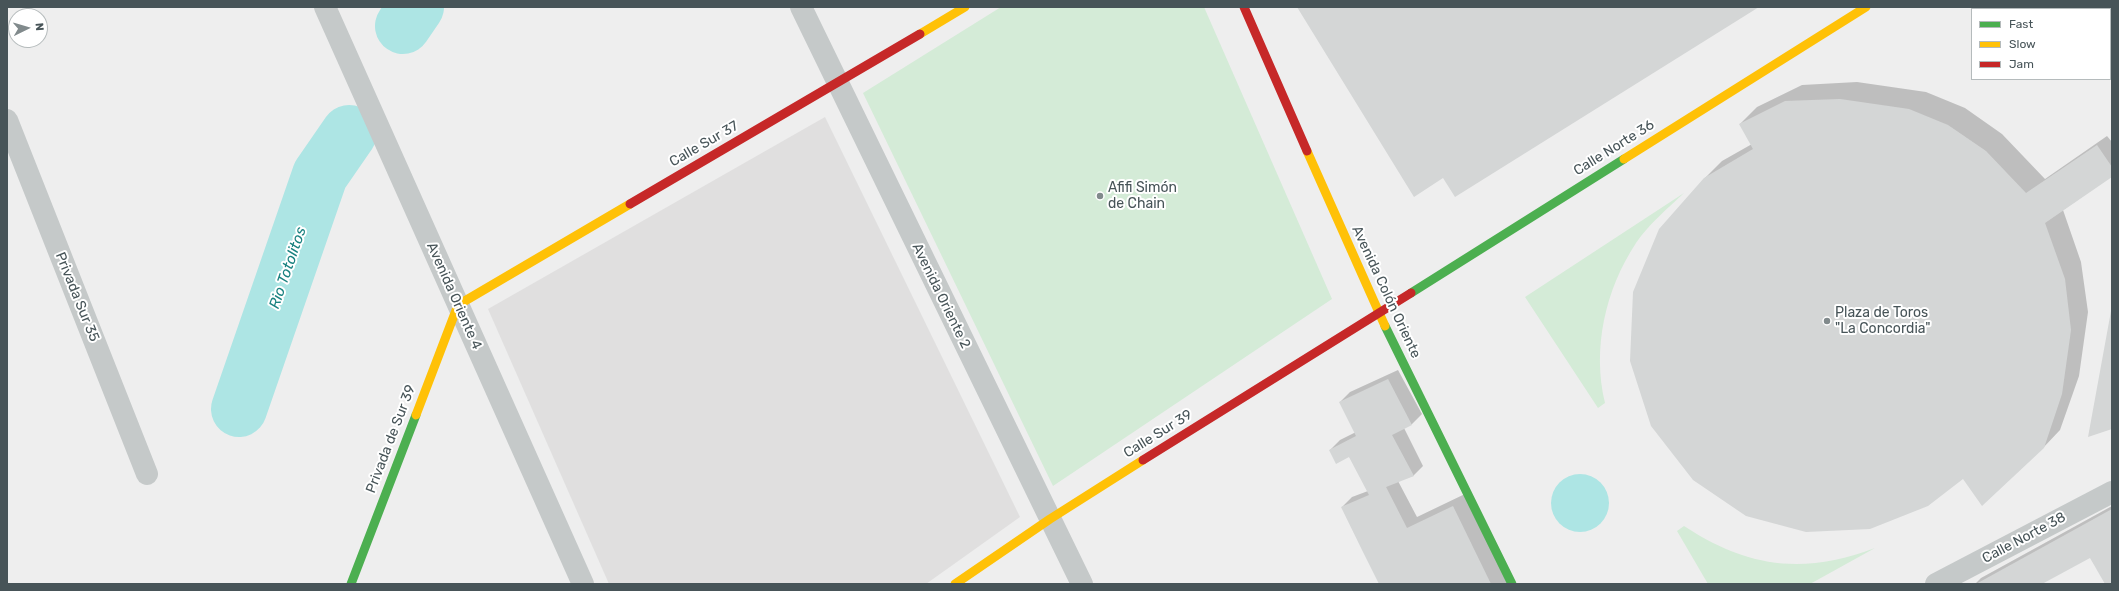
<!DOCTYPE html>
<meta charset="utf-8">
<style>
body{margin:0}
#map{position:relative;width:2119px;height:591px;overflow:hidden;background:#eee;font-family:Rubik,sans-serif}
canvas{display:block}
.frame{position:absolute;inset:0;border:8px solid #475458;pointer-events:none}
.legend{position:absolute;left:1971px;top:8px;width:140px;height:72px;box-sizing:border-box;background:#fff;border:1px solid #b5bbbc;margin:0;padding:5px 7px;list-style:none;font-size:12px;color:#475458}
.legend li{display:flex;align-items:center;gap:8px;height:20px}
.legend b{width:20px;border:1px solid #b5bbbc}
.north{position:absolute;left:8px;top:8px;width:40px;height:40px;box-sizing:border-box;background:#fff;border:1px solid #b5bbbc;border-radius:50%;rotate:85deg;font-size:11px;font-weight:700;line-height:16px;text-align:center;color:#475458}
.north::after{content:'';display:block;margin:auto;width:14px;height:18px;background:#818a8c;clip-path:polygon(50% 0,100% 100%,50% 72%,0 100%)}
</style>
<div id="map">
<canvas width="2119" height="591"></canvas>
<div class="frame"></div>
<ul class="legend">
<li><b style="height:5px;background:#4caf50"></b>Fast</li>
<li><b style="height:5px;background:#ffc107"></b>Slow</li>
<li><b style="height:5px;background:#c62828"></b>Jam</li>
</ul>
<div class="north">N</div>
</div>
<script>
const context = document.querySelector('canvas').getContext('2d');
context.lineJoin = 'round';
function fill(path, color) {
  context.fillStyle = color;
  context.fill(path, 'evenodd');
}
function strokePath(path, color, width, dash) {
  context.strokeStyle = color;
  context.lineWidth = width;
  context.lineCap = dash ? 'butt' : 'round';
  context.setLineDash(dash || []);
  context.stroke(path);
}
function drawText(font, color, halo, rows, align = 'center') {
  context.font = font + ' Rubik,sans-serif';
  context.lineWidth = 4;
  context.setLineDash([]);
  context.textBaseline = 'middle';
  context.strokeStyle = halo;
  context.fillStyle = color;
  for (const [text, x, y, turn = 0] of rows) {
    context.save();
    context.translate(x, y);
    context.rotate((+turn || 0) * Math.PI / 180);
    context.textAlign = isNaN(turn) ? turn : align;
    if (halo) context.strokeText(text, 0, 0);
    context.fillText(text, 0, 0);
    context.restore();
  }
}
fill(new Path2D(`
 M 825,117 L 1020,517 L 926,584 L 609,584 L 488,309 Z`), '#e0dfdf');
fill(new Path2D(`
 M 1001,7 L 1204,7 L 1332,299 L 1053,486 L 863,93 Z
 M 1684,193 C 1667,209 1649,224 1636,243 C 1605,290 1592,349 1605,403 L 1598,408 L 1525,297 Z
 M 1684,526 C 1748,568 1804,575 1875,548 L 1810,584 L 1708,584 L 1677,531 Z`), '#d4ebd7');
fill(new Path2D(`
 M1551 503a29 29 0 1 1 58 0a29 29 0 1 1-58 0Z`), '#ade5e4');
fill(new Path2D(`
 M 1857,82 L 1926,92 L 1965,108 L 2002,134 L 2045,179 L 2107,136 L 2112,142 L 2112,176 L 2063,210 L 2081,262 L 2088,312 L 2079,376 L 2060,430 L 2043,448 L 1963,478 L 1704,179 L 1722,161 L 1752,144 L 1740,124 L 1757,107 L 1802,85 Z
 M 2112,312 L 2112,428 L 2089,435 Z
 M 1398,370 L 1422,414 L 1412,424 L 1404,428 L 1423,466 L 1413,476 L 1398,481 L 1417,517 L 1467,493 L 1512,584 L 1381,584 L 1342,507 L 1352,497 L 1368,491 L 1349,456 L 1330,450 L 1340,440 L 1356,432 L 1340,402 L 1350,392 Z
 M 2112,506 L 2112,584 L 2106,584 L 2090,556 L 2040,584 L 1975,584 L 1981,578 Z`), '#0003');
strokePath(new Path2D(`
 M 403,26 L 416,7
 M 239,409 L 320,175 L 349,133`), '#ade5e4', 56);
fill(new Path2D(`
 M 1297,7 L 1759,7 L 1455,197 L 1443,178 L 1414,197 Z
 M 1840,99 L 1909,109 L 1948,125 L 1986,151 L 2026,193 L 2097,145 L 2112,167 L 2112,177 L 2045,223 L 2065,279 L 2071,330 L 2062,394 L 2044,448 L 1982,506 L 1963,479 L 1928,506 L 1870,529 L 1806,532 L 1746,516 L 1693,480 L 1651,426 L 1630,361 L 1633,292 L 1659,229 L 1704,178 L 1753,149 L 1739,124 L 1785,101 Z
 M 2111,311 L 2112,429 L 2088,437 Z
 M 1388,379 L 1412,425 L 1392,435 L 1414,476 L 1386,487 L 1407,528 L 1453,506 L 1491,584 L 1379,584 L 1362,550 L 1341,507 L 1369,495 L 1349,457 L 1336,464 L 1329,450 L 1356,436 L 1339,402 Z
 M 2112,509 L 2112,584 L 2105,584 L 2090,558 L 2042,584 L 1976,584 Z`), '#d4d6d6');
strokePath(new Path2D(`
 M 325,7 L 583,584
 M 801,7 L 1082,584
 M 7,120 L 147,474
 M 1936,584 L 2112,492`), '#c5c9c9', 22);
strokePath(new Path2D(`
 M 1411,293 L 1624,159
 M 1385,326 L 1512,584
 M 351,584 L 416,415`), '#4caf50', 9);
strokePath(new Path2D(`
 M 920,34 L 965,7
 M 1307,151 L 1385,326
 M 1624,159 L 1866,7
 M 416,415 L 458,305 L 630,204
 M 955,584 L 1050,519 L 1143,460`), '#ffc107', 9);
strokePath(new Path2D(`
 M 1244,7 L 1307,151
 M 630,204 L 920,34
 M 1143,460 L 1411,293`), '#c62828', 9);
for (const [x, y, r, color] of [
 [1100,196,4,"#818a8c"],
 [1827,321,4,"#818a8c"]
]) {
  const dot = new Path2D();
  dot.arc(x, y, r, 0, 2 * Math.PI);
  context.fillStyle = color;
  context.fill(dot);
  strokePath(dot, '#fff', 1.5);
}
drawText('14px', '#475458', '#fff', [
 ["Calle Sur 37",704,144,-30],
 ["Calle Norte 36",1614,148,-32],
 ["Avenida Colón Oriente",1386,292,65],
 ["Avenida Oriente 4",454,296,66],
 ["Avenida Oriente 2",941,296,64],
 ["Privada Sur 35",77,297,68],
 ["Calle Sur 39",1158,434,-32],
 ["Privada de Sur 39",391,439,-69],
 ["Calle Norte 38",2024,538,-28]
]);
drawText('14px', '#475458', '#fff', [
 ["Afifi Simón",1108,188],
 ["de Chain",1108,204],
 ["Plaza de Toros",1835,313],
 ["\"La Concordia\"",1835,329]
], 'left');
drawText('italic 15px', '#1a8280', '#fff', [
 ["Rio Totolitos",288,268,-71]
]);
</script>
